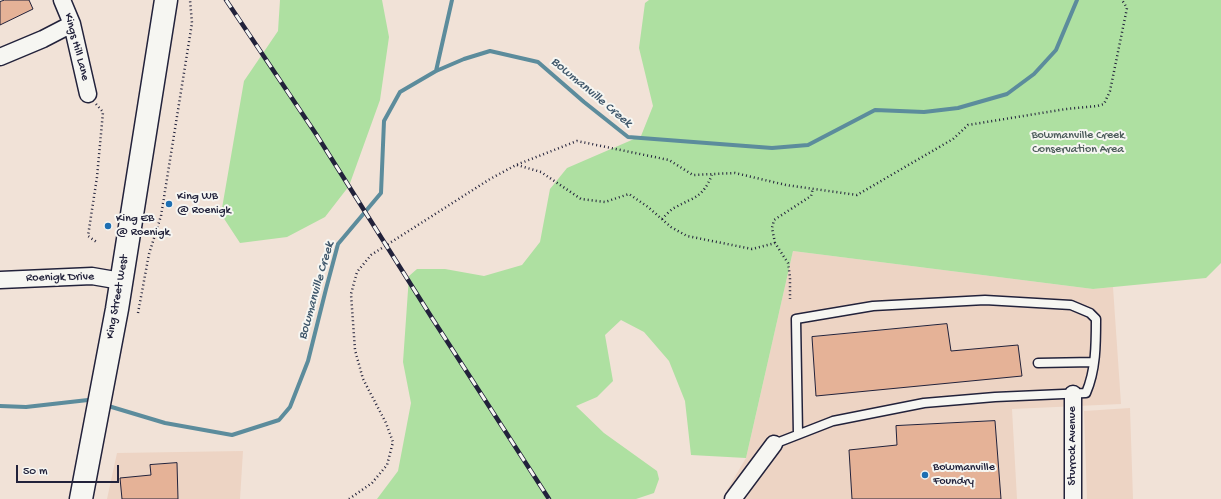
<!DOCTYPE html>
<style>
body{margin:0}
#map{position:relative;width:1221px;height:499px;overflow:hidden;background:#f1e2d7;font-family:"Gochi Hand",sans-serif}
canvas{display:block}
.scale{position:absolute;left:16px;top:465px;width:103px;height:18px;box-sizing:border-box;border:2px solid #22223b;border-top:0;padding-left:5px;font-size:12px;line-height:14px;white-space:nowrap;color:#22223b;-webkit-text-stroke:3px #f6f6f2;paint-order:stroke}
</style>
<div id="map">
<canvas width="1221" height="499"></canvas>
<div class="scale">50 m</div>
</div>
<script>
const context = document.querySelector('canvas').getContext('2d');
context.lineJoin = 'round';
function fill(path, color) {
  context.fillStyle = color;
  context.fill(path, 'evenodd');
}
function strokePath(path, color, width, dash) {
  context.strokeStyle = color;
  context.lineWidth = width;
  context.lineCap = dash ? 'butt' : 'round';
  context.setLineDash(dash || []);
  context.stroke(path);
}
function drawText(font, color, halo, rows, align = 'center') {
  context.font = font + ' "Gochi Hand",sans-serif';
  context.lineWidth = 4;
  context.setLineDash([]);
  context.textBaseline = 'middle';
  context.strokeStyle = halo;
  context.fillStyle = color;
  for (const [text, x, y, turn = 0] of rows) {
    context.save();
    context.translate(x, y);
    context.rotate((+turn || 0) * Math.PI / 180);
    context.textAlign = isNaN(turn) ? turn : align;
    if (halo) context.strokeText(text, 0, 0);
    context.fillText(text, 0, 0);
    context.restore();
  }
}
fill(new Path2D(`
 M 793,251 L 1093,289 L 1113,287 L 1121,404 L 1012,409 L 1017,499 L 726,499 L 727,490 L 746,458 Z
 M 1130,408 L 1133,499 L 1087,499 L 1084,411 Z
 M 243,451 L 240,499 L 107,499 L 117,453 Z`), '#edd4c4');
fill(new Path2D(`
 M 280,0 L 382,0 L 389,37 L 380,100 L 349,186 L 325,217 L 287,237 L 240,243 L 221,214 L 244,81 L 278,31 Z
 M 649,0 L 1221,0 L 1221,263 L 1206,278 L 1093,289 L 793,251 L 746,458 L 691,455 L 685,401 L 669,361 L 644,332 L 621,320 L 605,335 L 613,381 L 597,397 L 576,406 L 604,433 L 657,471 L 659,479 L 654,493 L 636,499 L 377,499 L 398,471 L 411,403 L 403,362 L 409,276 L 417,269 L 445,269 L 484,276 L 522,265 L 540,242 L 550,189 L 567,168 L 641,136 L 653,106 L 639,48 L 645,3 Z`), '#aee0a1');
strokePath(new Path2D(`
 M 436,71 L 452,0
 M 105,405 L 165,423 L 232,435 L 279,420 L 290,407 L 308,361 L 326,289 L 338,244 L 381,193 L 384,121 L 400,92 L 436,71 L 464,59 L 490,51 L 538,62 L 584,102 L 628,137 L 772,148 L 808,145 L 875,110 L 924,112 L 958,108 L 1007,94 L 1034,74 L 1056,50 L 1077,0
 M 0,406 L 26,407 L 88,400 L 93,401`), '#5c8c9c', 4);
const building = new Path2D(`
 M 5,0 L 29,0 L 33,9 L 0,25 L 0,2 Z
 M 947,324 L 951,351 L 1018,345 L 1022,376 L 816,396 L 812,337 Z
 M 995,421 L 1001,499 L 852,499 L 849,450 L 897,445 L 896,426 Z
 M 177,463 L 178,499 L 122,499 L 120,478 L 151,475 L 150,465 Z`);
fill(building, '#e5b297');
strokePath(building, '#22223b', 1);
const service = new Path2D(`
 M 1038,363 L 1094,362
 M 774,444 L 833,421 L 924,403 L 995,397 L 1086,393 C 1096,370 1096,344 1096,319 L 1090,313 L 1071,305 L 985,300 L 873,306 L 796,319 L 798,434`);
const minor = new Path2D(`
 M 62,0 L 72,24 L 88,94
 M 0,57 L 43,39 L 72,24
 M 0,280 L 92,276 L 121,281
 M 1073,394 L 1073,499
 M 733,499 L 774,444`);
const primary = new Path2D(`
 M 81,499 L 117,309 L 166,0`);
strokePath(service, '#22223b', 11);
strokePath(minor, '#22223b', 19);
strokePath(primary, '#22223b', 25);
strokePath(new Path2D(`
 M 96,104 L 103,112 L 97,177 L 88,236 L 98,243
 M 517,165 L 541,172 L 581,199 L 605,202 L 629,194 L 648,207 L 671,227 L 687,236 L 752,249 L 775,243 L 788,263 L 790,277 L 790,299
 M 662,219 C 666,215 671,209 676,207 C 696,196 702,198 712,175
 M 775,243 L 772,228 L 774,220 L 811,196 L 813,188
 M 138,313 L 149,254 L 161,216 L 192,23 L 190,0
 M 349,499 L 372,483 L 387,465 L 393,442 L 386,423 L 363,379 L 355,350 L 351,294 L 357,272 L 371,255 L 490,179 L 516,165 L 577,141 L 669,160 L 693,175 L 735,173 L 786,185 L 857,195 L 953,139 L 968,125 L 1066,109 L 1097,106 L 1104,104 L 1110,91 L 1127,8 L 1122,0`), '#22223b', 2.5, [1, 3]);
strokePath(service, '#f6f6f2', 8);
strokePath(minor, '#f6f6f2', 16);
strokePath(primary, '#f6f6f2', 22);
const rail = new Path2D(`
 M 226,0 L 316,134 L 432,318 L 549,499`);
strokePath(rail, '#22223b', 4.5);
strokePath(rail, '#f6f6f2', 3, [9]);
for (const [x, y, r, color] of [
 [169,204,4,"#1f6fb2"],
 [108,226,4,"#1f6fb2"],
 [925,475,4,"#1f6fb2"]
]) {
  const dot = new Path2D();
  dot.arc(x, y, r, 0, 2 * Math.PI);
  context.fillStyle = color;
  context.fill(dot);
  strokePath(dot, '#f6f6f2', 1.5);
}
drawText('12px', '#22223b', '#f6f6f2', [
 ["Kings Hill Lane",76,47,75],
 ["Roenigk Drive",60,278,-1],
 ["King Street West",118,297,-80],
 ["Sturrock Avenue",1073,446,-90]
]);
drawText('12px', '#4c5b5a', '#f6f6f2', [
 ["Bowmanville Creek",1078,136],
 ["Conservation Area",1078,150]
]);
drawText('12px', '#22223b', '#f6f6f2', [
 ["King WB",177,197],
 ["@ Roenigk",177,211],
 ["King EB",116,219],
 ["@ Roenigk",116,233],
 ["Bowmanville",933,468],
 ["Foundry",933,482]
], 'left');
drawText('italic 13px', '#3f576b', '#f6f6f2', [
 ["Bowmanville Creek",591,93,40],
 ["Bowmanville Creek",317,291,-74]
]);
</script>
